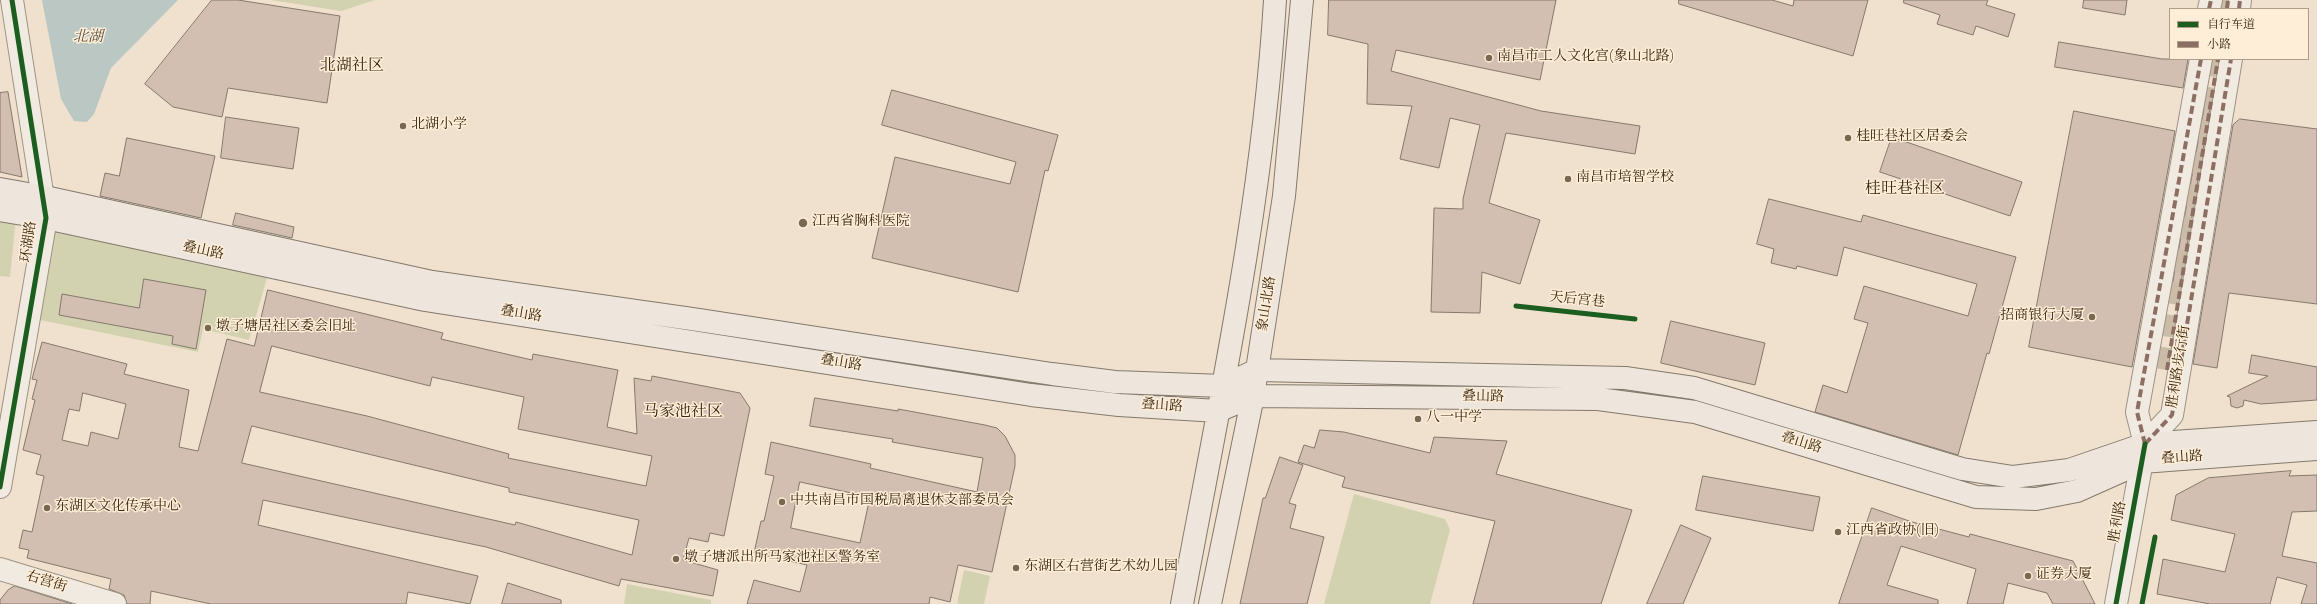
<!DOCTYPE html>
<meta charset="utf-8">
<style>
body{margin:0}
#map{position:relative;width:2317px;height:604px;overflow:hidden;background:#f0e1ce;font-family:"Sorts Mill Goudy","Noto Serif SC",serif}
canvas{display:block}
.legend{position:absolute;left:2169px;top:8px;width:140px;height:52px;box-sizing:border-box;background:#feedd7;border:1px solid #af9d87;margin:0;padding:5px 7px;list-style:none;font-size:12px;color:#38260e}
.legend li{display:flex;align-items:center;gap:8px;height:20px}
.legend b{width:20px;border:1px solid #af9d87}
</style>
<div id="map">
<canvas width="2317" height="604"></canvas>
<ul class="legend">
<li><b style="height:5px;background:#1b5e20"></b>自行车道</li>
<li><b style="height:5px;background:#8d6e63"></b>小路</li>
</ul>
</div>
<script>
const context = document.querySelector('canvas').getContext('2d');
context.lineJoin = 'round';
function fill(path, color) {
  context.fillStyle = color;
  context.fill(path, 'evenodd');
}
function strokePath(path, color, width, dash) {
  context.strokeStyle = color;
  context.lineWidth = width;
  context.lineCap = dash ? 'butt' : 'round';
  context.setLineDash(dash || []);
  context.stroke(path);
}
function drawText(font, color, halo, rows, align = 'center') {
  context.font = font + ' "Sorts Mill Goudy","Noto Serif SC",serif';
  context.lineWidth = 3;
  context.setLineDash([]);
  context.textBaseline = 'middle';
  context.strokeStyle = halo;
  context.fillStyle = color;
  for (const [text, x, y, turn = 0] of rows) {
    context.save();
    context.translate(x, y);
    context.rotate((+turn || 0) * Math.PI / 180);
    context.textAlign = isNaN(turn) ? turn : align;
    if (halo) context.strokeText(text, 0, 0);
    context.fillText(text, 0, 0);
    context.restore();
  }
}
fill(new Path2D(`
 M 271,0 L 375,0 L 341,11 Z
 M 0,216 L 16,217 L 10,277 L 0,276 Z
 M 54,229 L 267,278 L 249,340 L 203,329 L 198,352 L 40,320 Z
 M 1354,494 L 1445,519 L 1450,530 L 1430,604 L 1324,604 Z
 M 964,570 L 990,576 L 984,604 L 957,604 Z
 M 627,584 L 711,600 L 711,604 L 624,604 Z`), '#d2d2b0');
fill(new Path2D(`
 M 42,0 L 178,0 L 111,68 L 94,114 L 87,122 L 74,121 L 61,99 Z`), '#bbc7c2');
const building = new Path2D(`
 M 212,0 L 238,0 L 340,16 L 327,103 L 228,88 L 222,117 L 173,107 L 145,84 Z
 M 1329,0 L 1556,0 L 1540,80 L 1396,50 L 1391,71 L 1541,111 L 1640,126 L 1635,154 L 1506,133 L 1489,203 L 1540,220 L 1520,284 L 1482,272 L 1480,313 L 1431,312 L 1434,208 L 1463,209 L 1463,199 L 1480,125 L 1450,118 L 1439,168 L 1400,159 L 1412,106 L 1367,104 L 1368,44 L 1328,35 Z
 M 1679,0 L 1772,0 L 1793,6 L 1794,0 L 1868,0 L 1853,56 L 1679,4 Z
 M 1904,0 L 1988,0 L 1986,5 L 2015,14 L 2008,37 L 1976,26 L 1973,35 L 1937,24 L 1940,15 L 1904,3 Z
 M 2084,0 L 2127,0 L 2125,15 L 2083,8 Z
 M 2059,42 L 2162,59 L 2188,59 L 2183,88 L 2055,67 Z
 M 892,90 L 1058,135 L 1048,171 L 1045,170 L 1018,292 L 872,258 L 895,157 L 1010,184 L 1016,162 L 882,125 Z
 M 8,92 L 22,177 L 0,172 L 0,93 Z
 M 2205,106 L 2210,107 L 2178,301 L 2170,300 Z
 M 2074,111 L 2175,131 L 2132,367 L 2029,347 Z
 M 226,117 L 299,128 L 293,169 L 221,158 Z
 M 2240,119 L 2317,129 L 2317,304 L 2229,293 L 2217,368 L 2193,364 L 2233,125 Z
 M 1892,137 L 2022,182 L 2010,216 L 1880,172 Z
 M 127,138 L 215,156 L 201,218 L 100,196 L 105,173 L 119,176 Z
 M 1769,199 L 1861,222 L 1863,215 L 2016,257 L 1989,354 L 1987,353 L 1958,455 L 1815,412 L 1823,385 L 1847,393 L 1868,323 L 1854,319 L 1864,286 L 1968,316 L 1977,284 L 1844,247 L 1837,276 L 1797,266 L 1796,269 L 1771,263 L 1774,249 L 1757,244 Z
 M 236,213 L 294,227 L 292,238 L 233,225 Z
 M 144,279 L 206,290 L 196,349 L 172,344 L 173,336 L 59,315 L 62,294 L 139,308 Z
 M 268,290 L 443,333 L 441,339 L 532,360 L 533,354 L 618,370 L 607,427 L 637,434 L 634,378 L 651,381 L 652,376 L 740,393 L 750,408 L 724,536 L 710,533 L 708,542 L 689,538 L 683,560 L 718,570 L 713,596 L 621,579 L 619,586 L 486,547 L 263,500 L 258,525 L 478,576 L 470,604 L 408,592 L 406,604 L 211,604 L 151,591 L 150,604 L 127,604 L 124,595 L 109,589 L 111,579 L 27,558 L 29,550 L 19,548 L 23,530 L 32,532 L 44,476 L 36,474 L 41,455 L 23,450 L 35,400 L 32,399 L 37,380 L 32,379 L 42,342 L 127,364 L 124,374 L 189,390 L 179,447 L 198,451 L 227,339 L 254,346 ZM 272,346 L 430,386 L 432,377 L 524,397 L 518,429 L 652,456 L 646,486 L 508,458 L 509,454 L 367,416 L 260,392 ZM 83,393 L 126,404 L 118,439 L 91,432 L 88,446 L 62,440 L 69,409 L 79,411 ZM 252,426 L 509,488 L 509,492 L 639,520 L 632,555 L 516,522 L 515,525 L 242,463 Z
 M 1671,321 L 1765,343 L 1755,385 L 1661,363 Z
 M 2252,355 L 2317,367 L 2317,400 L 2261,404 L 2244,400 L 2243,406 L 2237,408 L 2231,406 L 2230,397 L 2227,396 L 2268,376 L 2249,373 Z
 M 815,398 L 898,411 L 898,409 L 985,425 L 997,428 L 1005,436 L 1015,455 L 1015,466 L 992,572 L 958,565 L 950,602 L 930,597 L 929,604 L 747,604 L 754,580 L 800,592 L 807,565 L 754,553 L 761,521 L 764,521 L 774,476 L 765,474 L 771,442 L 871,464 L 870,468 L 977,492 L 983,458 L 892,442 L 893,439 L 810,426 ZM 800,482 L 870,497 L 860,543 L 791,528 Z
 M 1320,430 L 1344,432 L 1430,453 L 1434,437 L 1507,441 L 1496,474 L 1632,510 L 1601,604 L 1473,604 L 1495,521 L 1342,487 L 1345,477 L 1298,462 L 1304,445 L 1314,448 Z
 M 1280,457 L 1303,465 L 1289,503 L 1296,505 L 1290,528 L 1324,537 L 1307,604 L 1240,604 L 1263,498 L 1265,498 Z
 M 2291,471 L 2289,476 L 2317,475 L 2317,511 L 2292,512 L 2282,556 L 2317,563 L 2317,604 L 2301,604 L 2307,585 L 2277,577 L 2270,604 L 2210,604 L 2157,594 L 2163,559 L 2225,572 L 2235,534 L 2171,520 L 2176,495 L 2208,478 Z
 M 1703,476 L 1820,497 L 1813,531 L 1696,510 Z
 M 1872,508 L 1912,522 L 1969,537 L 1970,534 L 2073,561 L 2095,604 L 2053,604 L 2047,593 L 2008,583 L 2003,604 L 1967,604 L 1976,569 L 1901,546 L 1887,585 L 1938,600 L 1938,604 L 1839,604 Z
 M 1681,525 L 1711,538 L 1683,604 L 1647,604 Z
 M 508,583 L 561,600 L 561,604 L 502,604 Z
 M 15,586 L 72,604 L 0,604 L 0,600 L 8,590 Z`);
fill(building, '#d3bfb1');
strokePath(building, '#83796c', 1);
strokePath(new Path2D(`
 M 2227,9 L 2228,0
 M 2167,370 L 2218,59`), '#cbbca8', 22, [22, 11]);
const minor = new Path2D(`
 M 2209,9 L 2211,0
 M 2239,9 L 2240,0
 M 2145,444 L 2172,415 L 2231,59
 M 0,487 L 46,218 L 12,0
 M 0,569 L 115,604
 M 2116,604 L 2145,444 L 2137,412 L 2201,59`);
const major = new Path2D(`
 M 0,189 L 45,197 L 432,282 L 692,319 L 1052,374 L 1115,382 L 1223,386 L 1257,370 L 1625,378 L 1694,388 L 1962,469 L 2013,477 L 2069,470 L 2145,444 L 2317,432
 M 0,210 L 46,218 L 425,300 L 1031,395 L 1119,405 L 1218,411 L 1253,396 L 1598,399 L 1695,412 L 1976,497 L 2036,499 L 2077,491 L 2142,462 L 2317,449
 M 1182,604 C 1219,404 1263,203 1275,0
 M 1210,604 L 1253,396 L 1284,196 L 1302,0`);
strokePath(minor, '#9e9385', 24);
strokePath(major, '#83796c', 24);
strokePath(minor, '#f1eae1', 22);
strokePath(major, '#eee6dc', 22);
strokePath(new Path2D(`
 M 2209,9 L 2211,0
 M 2227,9 L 2228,0
 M 2239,9 L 2240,0
 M 2167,370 L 2218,59
 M 2145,444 L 2172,415 L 2231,59
 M 2145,444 L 2137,412 L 2201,59`), '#8d6e63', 4, [8, 4]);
strokePath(new Path2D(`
 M 1516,306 L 1635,319
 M 0,487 L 46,218 L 12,0
 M 2116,604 L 2145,444
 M 2142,604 L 2155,537`), '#1b5e20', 5);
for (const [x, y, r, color] of [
 [1489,58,4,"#786751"],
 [403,126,4,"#786751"],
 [1848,138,4,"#786751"],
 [1568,179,4,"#786751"],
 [803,223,5,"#786751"],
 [2092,317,4,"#786751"],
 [208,328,4,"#786751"],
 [1418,419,4,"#786751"],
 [782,502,4,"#786751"],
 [47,508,4,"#786751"],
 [1838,532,4,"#786751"],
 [676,559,4,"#786751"],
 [1016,568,4,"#786751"],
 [2028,576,4,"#786751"]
]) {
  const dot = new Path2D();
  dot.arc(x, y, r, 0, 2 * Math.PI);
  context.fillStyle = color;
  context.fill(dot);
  strokePath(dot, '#feedd7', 1.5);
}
drawText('14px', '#38260e', '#feedd7', [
 ["南昌市工人文化宫(象山北路)",1497,58],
 ["北湖小学",411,126],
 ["桂旺巷社区居委会",1856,138],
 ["南昌市培智学校",1576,179],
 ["江西省胸科医院",812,223],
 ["招商银行大厦",2084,317,"right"],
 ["墩子塘居社区委会旧址",216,328],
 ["八一中学",1426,419],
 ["中共南昌市国税局离退休支部委员会",790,502],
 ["东湖区文化传承中心",55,508],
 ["江西省政协(旧)",1846,532],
 ["墩子塘派出所马家池社区警务室",684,559],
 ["东湖区右营街艺术幼儿园",1024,568],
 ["证券大厦",2036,576]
], 'left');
drawText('14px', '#38260e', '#feedd7', [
 ["环湖路",30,242,-82],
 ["叠山路",203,252,12],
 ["天后宫巷",1577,301,6],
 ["象山北路",1268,304,-81],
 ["叠山路",521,315,9],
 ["叠山路",841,364,9],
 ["胜利路步行街",2180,367,-81],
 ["叠山路",1483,398,1],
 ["叠山路",1162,407,4],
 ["叠山路",1801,444,17],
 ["叠山路",2182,459,-4],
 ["胜利路",2119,522,-80],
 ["右营街",46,583,17]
]);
drawText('italic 15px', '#585343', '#feedd7', [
 ["北湖",88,38]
]);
drawText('16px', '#38260e', '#feedd7', [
 ["北湖社区",352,67],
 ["桂旺巷社区",1905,190],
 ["马家池社区",683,413]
]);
</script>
